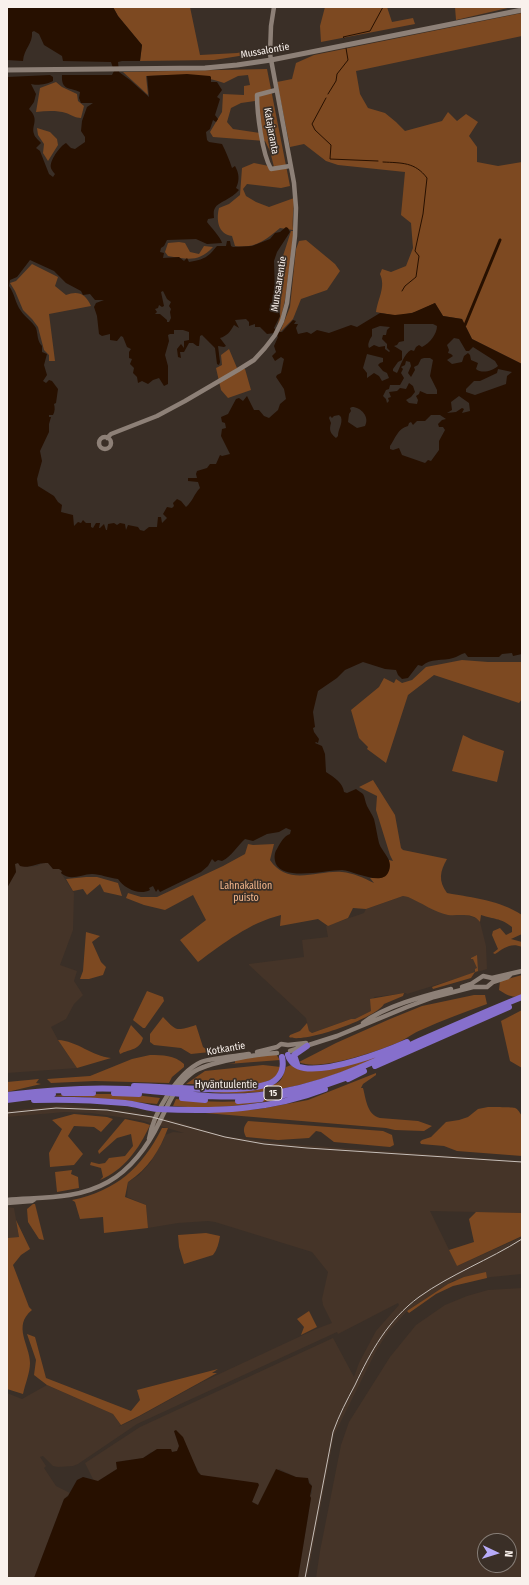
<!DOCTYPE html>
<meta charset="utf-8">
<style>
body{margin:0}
#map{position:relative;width:529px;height:1585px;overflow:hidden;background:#3a2f27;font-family:"Fira Sans Condensed",sans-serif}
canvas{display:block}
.frame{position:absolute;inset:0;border:8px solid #f9f1ec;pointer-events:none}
.north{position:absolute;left:477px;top:1533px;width:40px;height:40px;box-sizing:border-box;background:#3a2f27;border:1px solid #867d76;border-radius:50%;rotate:94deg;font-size:11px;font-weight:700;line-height:16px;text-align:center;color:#f9f1ec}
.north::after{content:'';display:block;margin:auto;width:14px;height:18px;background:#b7abf8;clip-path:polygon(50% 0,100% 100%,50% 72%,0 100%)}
</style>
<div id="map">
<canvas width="529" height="1585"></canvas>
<div class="frame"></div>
<div class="north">N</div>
</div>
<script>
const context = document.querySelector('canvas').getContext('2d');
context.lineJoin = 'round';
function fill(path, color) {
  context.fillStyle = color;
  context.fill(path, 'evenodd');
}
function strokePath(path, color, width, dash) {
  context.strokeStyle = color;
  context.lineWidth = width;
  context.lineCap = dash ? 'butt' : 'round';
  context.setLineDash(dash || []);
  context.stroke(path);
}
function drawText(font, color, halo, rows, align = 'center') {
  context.font = font + ' "Fira Sans Condensed",sans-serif';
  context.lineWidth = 3.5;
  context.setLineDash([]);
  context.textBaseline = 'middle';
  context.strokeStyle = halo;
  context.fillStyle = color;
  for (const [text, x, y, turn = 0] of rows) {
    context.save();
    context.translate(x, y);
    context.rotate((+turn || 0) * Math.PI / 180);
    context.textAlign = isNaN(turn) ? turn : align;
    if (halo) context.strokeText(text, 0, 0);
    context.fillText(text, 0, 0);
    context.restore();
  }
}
fill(new Path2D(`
 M 18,863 L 25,867 L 37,866 L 43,863 L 48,863 L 53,869 L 59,869 L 63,871 L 61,873 L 74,893 L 73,930 L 60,965 L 77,971 L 74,981 L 83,995 L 74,1004 L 66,1019 L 51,1027 L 58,1040 L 77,1068 L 7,1073 L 7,888 L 16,872 L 15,864 Z
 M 403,896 L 408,897 L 445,914 L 466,915 L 479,919 L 480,922 L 486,946 L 487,969 L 407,994 L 406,993 L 374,997 L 371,1011 L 355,1019 L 351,1019 L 312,1033 L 309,1031 L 306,1018 L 249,965 L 249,964 L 304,957 L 302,940 L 328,937 L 326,926 L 364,913 L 366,909 Z
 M 65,1105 L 133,1112 L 171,1120 L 224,1136 L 287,1144 L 522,1161 L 522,1213 L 430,1211 L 457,1266 L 522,1237 L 522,1274 L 491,1277 L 467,1282 L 454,1280 L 407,1311 L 388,1332 L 376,1351 L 334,1435 L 307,1578 L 298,1578 L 311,1498 L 310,1496 L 312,1493 L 312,1486 L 309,1480 L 296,1477 L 279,1469 L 258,1505 L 201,1475 L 174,1431 L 179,1446 L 177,1451 L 172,1452 L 151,1452 L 143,1458 L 116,1462 L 117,1469 L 98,1481 L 95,1481 L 93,1479 L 85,1463 L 140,1427 L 333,1338 L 354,1377 L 359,1363 L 376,1331 L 399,1305 L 398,1303 L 338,1334 L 337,1332 L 137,1424 L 78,1464 L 73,1466 L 58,1467 L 53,1466 L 43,1456 L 40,1457 L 46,1466 L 44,1468 L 56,1486 L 70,1493 L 64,1499 L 34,1578 L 7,1578 L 7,1393 L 22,1399 L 47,1385 L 113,1414 L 121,1425 L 118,1427 L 131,1421 L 202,1382 L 316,1329 L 332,1323 L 323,1305 L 322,1299 L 328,1272 L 312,1252 L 215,1222 L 208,1221 L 178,1223 L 148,1228 L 146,1205 L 127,1197 L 128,1182 L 139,1175 L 150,1163 L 163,1141 L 165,1135 L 173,1132 L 184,1133 L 140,1120 L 91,1113 L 65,1112 L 7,1117 L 7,1111 Z
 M 7,1207 L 14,1208 L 19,1237 L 7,1238 Z
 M 522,1288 L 522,1578 L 316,1578 L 320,1551 L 341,1445 L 349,1422 L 390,1357 L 416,1325 L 445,1305 L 467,1296 L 488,1290 ZM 485,1541 L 509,1541 L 509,1565 L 485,1565 Z`), '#453428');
fill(new Path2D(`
 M 113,7 L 190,7 L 200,55 L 237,53 L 263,48 L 264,52 L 214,60 L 140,61 L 142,45 L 118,16 Z
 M 325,7 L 387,7 L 392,22 L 413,18 L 415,24 L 321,42 L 320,26 Z
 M 455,7 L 512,7 L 456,20 Z
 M 522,13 L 522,36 L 356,71 L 360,94 L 368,108 L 385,113 L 396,122 L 405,131 L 442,121 L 448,112 L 457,121 L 466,114 L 478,122 L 469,136 L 477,147 L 477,162 L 498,166 L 522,162 L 522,364 L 472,339 L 462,319 L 443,316 L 435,303 L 416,312 L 397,316 L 376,312 C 378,298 386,287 380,274 L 382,269 L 391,272 L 406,266 L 413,248 L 411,223 L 401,215 L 405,172 L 338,165 L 326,161 L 304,144 L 290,147 L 277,82 L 292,79 L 296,63 L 314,55 Z
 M 267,69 L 290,186 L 281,188 L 247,184 L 243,189 L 246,196 L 256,202 L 269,207 L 294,198 C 294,209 292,219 293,230 L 280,228 C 266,240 254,249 235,246 L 232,236 C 218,234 216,220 219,208 L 229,204 L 240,195 L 242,168 L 254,163 L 274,167 L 270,151 L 265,141 L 213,137 L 210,132 L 222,112 L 223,94 L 244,95 L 244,86 L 250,85 L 248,75 L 238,76 L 224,83 C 196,74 175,75 146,76 L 148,95 L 123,72 ZM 255,101 L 262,134 L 260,133 L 233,129 L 227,122 L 231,108 L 241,103 Z
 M 56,82 L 62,87 L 77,94 L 78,101 L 84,106 L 81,118 C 75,118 72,115 66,113 C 56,110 46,111 36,112 L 40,88 Z
 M 37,128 L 50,132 L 57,139 L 58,145 L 48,161 L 43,153 L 44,144 L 38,135 Z
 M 291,231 L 294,231 L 285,300 L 280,322 L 276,330 L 280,317 L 282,259 Z
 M 306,240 L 335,264 L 340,271 L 327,290 L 301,299 L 293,319 L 280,332 L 290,307 L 296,249 L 299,241 Z
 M 179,242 L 185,243 L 190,252 L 199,254 L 204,246 L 213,247 C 198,263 187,259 168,256 L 165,252 L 168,243 Z
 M 32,264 L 58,277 L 55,286 L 66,295 C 78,290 86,294 91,306 L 49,314 L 55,361 L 49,361 L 49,355 L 44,350 L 38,327 L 32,319 L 23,310 L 15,291 L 10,283 L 16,281 Z
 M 229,349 L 237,368 L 245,369 L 251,390 L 228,398 L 221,390 L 216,368 L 222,365 L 221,355 Z
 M 462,660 L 488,662 L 522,662 L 522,699 L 519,703 L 434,675 L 408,695 L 386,763 L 367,749 L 368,747 L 359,738 L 351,710 L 379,687 L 384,678 L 394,683 L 396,679 L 402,683 L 412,680 L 426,667 Z
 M 463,735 L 473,740 L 504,751 L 497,782 L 452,771 Z
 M 373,780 L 395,815 L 401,848 L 403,850 L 447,859 C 440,871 438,881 447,893 C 474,898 499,900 522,915 L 522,934 L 511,939 L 522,942 L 522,947 C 511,942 504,948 495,954 L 493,953 L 498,949 L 492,935 L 493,931 L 500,928 L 506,935 L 512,932 L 512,927 C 499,917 495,920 481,915 L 480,922 C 473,912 459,916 448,915 C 436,913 420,902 408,897 L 403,896 L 366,909 L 353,908 L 348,918 L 328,926 L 318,919 L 280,926 L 281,915 C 249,923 224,943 198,962 L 180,940 L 206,920 L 193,895 L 165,910 L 144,905 L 126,898 L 128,893 L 141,897 L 157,897 L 223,866 L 245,854 L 248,844 L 253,845 L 274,844 L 270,860 C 288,887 317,870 342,872 C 353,873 364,878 374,883 L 370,878 L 372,878 L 389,870 L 389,860 L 393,861 L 390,855 L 376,810 L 377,796 L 359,787 Z
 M 86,877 L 97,877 L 118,883 L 122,896 L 104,892 L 100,884 L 87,895 L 83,889 L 73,891 L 66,879 Z
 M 86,932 L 100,936 L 92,942 L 101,962 L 106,967 L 103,975 L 89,979 L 80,979 L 83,971 Z
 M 477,955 L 478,971 L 475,972 L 471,978 L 433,989 L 432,987 L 475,972 L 475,969 L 477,968 L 473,959 L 471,959 L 471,958 Z
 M 522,975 L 522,995 C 513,999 507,995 499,990 L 500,981 Z
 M 147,991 L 163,997 L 164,1001 L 145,1028 L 143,1028 L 133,1020 Z
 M 404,993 L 403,996 L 384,1004 C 376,1018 304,1044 289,1037 L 290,1035 L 300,1031 L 307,1023 L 309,1031 L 312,1033 L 351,1019 L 355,1019 L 371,1011 L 370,999 Z
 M 474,995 L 485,995 L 487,1004 C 465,1012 443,1020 421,1030 C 413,1033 406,1039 397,1043 C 377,1051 319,1072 299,1062 L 336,1043 L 390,1019 L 422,1006 Z
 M 522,1010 L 522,1068 L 510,1061 L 501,1021 Z
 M 163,1017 C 177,1032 176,1031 196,1025 L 203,1047 L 210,1052 L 191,1054 L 181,1048 L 154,1045 L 150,1042 L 150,1034 Z
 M 131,1025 L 143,1038 C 140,1050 130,1049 120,1054 L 119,1051 Z
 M 58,1040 C 77,1041 92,1056 111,1058 L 77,1068 Z
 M 388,1053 C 369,1061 350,1070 330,1076 C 289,1090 240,1098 197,1090 C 214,1090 268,1092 280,1081 C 283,1077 285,1071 286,1067 L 291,1065 L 300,1070 L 310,1071 Z
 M 276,1054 L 280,1060 L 228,1064 L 235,1063 L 235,1061 L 241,1059 Z
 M 150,1055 C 163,1055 174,1055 184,1064 L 184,1067 L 172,1077 L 169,1083 L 95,1081 L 51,1083 L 47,1079 L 90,1076 L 132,1059 Z
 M 263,1065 L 281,1067 L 277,1077 L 260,1084 L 229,1087 L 217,1084 L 186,1084 L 205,1071 Z
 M 376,1073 L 376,1075 L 363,1084 L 361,1088 L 363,1088 C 366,1099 367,1115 380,1118 L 418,1121 L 432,1126 L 424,1131 L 395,1130 L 386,1128 L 205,1113 L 260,1109 L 308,1100 Z
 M 39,1079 L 36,1083 L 41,1084 L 7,1092 L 7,1082 Z
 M 308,1092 C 260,1104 222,1110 173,1106 L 176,1099 C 223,1104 261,1102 308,1092 Z
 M 73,1094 L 127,1094 L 160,1098 L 157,1104 L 84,1097 L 53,1096 Z
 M 488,1107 C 492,1107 513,1107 515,1108 C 518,1109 520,1113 522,1116 L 522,1156 L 457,1151 L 444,1146 L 421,1144 L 420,1142 L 422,1140 L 431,1137 L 446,1122 L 459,1120 L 468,1117 L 478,1109 Z
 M 74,1114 L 107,1117 L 113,1119 L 101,1132 L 94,1127 L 74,1126 L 68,1136 L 83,1154 L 74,1165 L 50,1167 L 49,1153 L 62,1129 L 52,1120 Z
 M 125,1119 L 144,1123 L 150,1125 C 139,1149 124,1170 100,1180 L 103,1177 L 101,1168 L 90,1165 L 91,1162 L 99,1164 L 105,1163 L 109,1158 L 125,1156 L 133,1146 L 131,1134 L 117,1138 L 99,1154 L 98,1151 Z
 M 248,1121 L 383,1131 L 392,1135 L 394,1145 L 390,1147 L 334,1142 L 321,1132 L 316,1131 L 309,1138 L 278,1140 L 246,1137 C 243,1131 243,1127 248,1121 Z
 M 162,1128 L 168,1128 C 160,1150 148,1169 128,1182 L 125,1197 L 146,1205 L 148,1228 L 104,1233 L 103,1217 L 80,1219 L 75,1202 L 72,1200 C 116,1191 142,1168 162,1128 Z
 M 72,1170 L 71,1174 L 78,1177 L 79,1188 L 57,1192 L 55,1172 Z
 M 33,1204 L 35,1204 L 44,1240 L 39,1239 L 28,1222 L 27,1209 Z
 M 476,1212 L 522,1213 L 522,1236 L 457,1266 L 449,1250 L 474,1242 L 469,1219 Z
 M 16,1220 L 30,1249 L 21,1255 L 13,1265 L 29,1307 L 32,1310 C 12,1326 30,1345 30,1363 C 30,1373 25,1384 23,1394 L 7,1389 L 7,1238 L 19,1237 Z
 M 206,1233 L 220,1236 C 219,1243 217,1250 213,1255 L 184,1264 L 179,1247 L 178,1235 Z
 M 486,1272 L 487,1278 L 453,1286 L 436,1294 L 409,1313 L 407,1311 L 448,1284 L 464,1277 Z
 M 309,1311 L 317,1327 L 301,1335 L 304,1327 L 297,1319 Z
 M 27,1334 L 35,1337 L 46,1378 L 131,1411 L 140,1400 L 137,1390 L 218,1369 L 212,1373 L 217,1373 L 139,1416 L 121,1425 L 113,1414 L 47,1385 L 34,1375 L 36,1360 Z`), '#7d4921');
fill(new Path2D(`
 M 7,7 L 113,7 L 118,16 L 142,45 L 140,61 L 122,61 L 118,62 L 119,72 L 130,80 L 149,97 L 147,76 L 187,74 L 210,76 L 211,77 L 211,82 L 217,82 L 222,90 L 217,97 L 220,99 L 215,115 L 218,119 L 216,122 L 213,120 L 210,129 L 206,132 L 207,140 L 209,142 L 222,144 C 226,152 229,159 232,168 L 235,166 C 239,173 240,180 236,188 L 239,190 C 232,199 218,202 215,208 C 213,211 214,215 214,218 L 208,219 L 207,222 C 211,227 221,238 222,243 L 207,244 L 196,239 L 167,240 L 164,246 L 161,248 L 160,252 L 164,253 L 163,258 L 179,257 L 184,261 L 187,258 L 189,262 C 205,259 207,258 217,246 L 226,246 L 227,241 L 230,241 L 231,246 L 233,247 L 252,246 L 270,239 L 275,233 L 280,232 L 286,227 L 288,228 L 290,232 L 277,252 L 274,261 L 275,295 L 280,316 L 274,328 L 278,332 L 282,332 L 293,320 L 296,321 L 294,324 L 298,324 L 296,328 L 298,334 L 307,332 L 311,334 L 317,330 L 329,333 L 351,325 L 357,327 L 380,313 L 395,315 L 412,313 L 435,303 L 443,316 L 462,319 L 472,339 L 522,364 L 522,654 L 513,656 L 512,653 L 502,654 L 499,657 L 468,657 L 465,653 C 461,654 457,657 453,658 C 443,661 430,658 422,666 L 418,665 L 408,678 L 402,679 L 398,675 L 396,670 L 385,669 L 363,662 L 345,670 L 337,678 L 318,691 L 313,712 L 315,727 L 313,728 L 314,732 L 319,739 L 318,743 L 316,742 L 315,743 L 322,746 L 325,754 L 326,772 C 334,777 343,783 344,792 L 347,793 L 356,789 C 358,791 361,792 363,794 C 365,797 365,802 367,806 C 369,810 372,814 374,819 C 376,827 377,835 379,843 C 382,853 395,860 388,873 C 381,886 354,871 342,870 C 327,870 284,881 276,864 C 274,859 274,853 277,849 C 280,843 284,836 290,834 L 291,830 L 286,828 L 279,832 L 267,834 L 253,841 L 245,839 C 237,846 232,856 222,861 L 218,860 L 215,862 L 212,859 L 208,866 L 201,872 L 160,892 L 158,889 L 156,892 L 153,886 L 149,888 L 150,890 C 139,896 124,888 118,879 C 109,878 100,874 92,874 C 81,874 71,882 61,873 L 62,871 L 59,869 L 53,869 L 48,863 C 38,862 29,869 20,866 L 18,863 L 15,864 L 16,872 L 7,888 L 7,77 L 50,75 L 53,77 L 53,81 C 48,84 36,86 31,84 L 36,94 L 34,102 L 29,109 C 40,120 31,125 34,134 C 35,138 39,140 41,143 L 36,148 L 40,151 L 49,174 L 53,177 L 55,174 C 54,173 51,169 51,168 C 49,161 60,146 66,143 L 71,148 L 75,149 L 85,142 L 85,137 L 81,131 L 82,121 L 87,107 L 93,103 L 81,103 L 79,98 L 80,92 C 70,87 61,91 62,75 L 112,75 L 114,71 L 111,62 L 63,61 L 62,56 L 44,45 L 39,34 L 34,31 L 32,32 C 33,44 24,48 23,61 L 7,60 ZM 30,260 L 54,271 L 66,283 L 81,291 L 83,295 L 90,294 L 95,300 L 104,300 L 96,303 L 94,307 L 97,316 L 99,334 L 102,336 L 110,334 L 110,340 L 117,341 L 121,336 L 123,337 L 127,347 L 131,349 L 129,352 L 129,358 L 132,359 L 130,364 L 134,368 L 133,373 L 137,377 L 138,383 L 142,381 L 148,384 L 153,380 L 159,378 L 164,386 L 168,384 L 168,366 L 165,355 L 169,341 L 168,335 L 170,334 L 174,334 L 174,330 L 183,330 L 189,332 L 189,340 L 184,341 L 184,348 L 181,344 L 177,349 L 178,357 L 181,358 L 180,352 L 184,352 L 189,343 L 193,343 L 197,346 L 199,346 L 200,336 L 202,335 L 215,348 L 217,364 L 219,365 L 220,362 L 218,346 L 224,347 L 226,346 L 220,338 C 227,336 230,332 234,325 L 239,328 L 235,320 L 246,319 L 249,322 L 249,326 L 255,324 L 255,327 L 260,327 L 267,334 L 275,333 L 278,337 L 274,346 L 276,352 L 272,356 L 275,361 L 281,357 L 284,359 L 281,373 L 277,375 L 276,377 L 284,389 L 286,399 L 280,404 L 278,410 L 269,418 L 264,416 L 259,410 L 254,410 L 247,396 L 243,401 L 239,398 L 236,399 L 228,414 L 221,417 L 222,422 L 225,423 L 226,428 L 222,429 L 221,436 L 230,454 L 222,456 L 220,455 L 216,464 L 210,464 L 207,468 L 197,471 L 196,474 L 197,478 L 188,478 L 188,481 L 198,482 L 200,488 C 194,494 193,501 186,507 L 181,501 L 177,499 L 173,503 L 174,506 L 172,508 L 167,507 L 163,514 L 167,518 L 162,523 L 161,517 L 158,517 L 157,527 L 149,527 L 144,531 L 140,530 L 138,527 L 128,525 L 126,530 L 125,524 L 120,523 L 117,525 L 114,523 L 108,524 L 107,530 L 106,530 L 104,524 L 100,528 L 99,528 L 100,523 L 96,523 L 93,528 L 91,527 L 91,523 L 86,523 L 83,520 L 81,523 L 78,522 L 74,526 L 73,515 L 61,512 L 62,505 L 58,502 L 54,496 L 38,486 L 37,479 L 42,461 L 40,451 L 49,432 L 49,424 L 51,417 L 49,417 L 49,415 L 53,415 C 55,411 55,408 54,404 L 56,403 L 58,389 L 52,381 L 49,380 L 46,383 L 43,381 L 47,375 L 44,365 L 47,354 L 42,352 L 42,346 C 37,341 38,334 36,328 C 32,321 25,317 21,311 C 15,303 15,294 9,286 L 10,280 L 17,277 ZM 163,291 L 167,299 L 171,302 L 169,306 L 171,309 L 170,312 L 171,318 L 169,322 L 167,322 L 167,320 L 160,314 L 155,314 L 157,312 L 155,309 L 158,308 L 159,305 L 162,307 L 164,306 L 161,292 ZM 404,324 L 433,324 L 437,326 C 437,334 430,343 422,347 L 419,345 L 416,347 L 414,351 L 411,350 C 404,353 400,368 397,373 L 393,371 L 393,369 L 398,362 L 402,360 L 402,351 L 394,346 L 397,345 L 399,342 L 404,341 ZM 380,326 L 390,327 L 387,330 L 386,335 L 383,335 L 382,339 L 387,344 L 387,348 L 390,351 L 389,352 L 385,349 L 385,346 L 379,347 L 374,345 L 369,348 C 367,344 370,339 372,336 L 372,329 ZM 454,338 L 459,339 L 466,351 L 469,351 L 473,347 L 495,361 L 498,366 C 492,371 482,374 476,369 L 478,363 L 471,360 L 470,355 L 468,353 L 464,356 L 462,362 L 452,364 L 447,360 L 453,356 L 451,354 L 448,353 L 449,350 L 447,345 ZM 367,354 L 383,358 L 383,362 L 380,363 L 378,365 L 383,371 L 387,373 L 389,378 L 382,381 L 379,376 L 374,373 L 367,378 L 367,373 L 363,368 ZM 424,358 L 430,358 L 433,360 L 430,376 L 437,390 L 437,394 L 427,394 L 420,391 L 419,394 L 416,396 L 418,400 L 417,404 L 409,403 L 406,400 L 411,397 L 415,392 L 413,386 L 409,383 L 406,389 L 400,388 L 397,391 L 389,392 L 391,397 L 388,398 L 389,401 L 387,403 L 386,399 L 383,396 L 386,390 L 389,389 L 390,385 L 400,385 L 404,378 L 401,373 L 403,369 L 401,367 L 405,365 L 406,361 L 410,362 L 411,366 L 408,373 L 411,377 L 415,370 L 414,367 L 418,365 L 421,359 ZM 498,369 L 512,372 L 507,376 L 506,384 L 475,395 L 466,392 L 466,389 L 474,381 L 480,381 L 497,373 ZM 459,396 L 469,403 L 470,411 L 462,413 L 464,409 L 462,408 L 456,412 L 447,413 L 452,410 L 451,402 ZM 352,407 C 361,407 370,417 365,426 L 357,428 L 348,422 L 349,414 L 351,411 L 350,408 ZM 339,415 L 341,417 C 343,424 338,429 338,436 L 336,438 C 330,433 329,430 331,423 L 329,418 L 330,416 L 332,418 L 334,416 ZM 431,415 L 440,415 L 446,419 L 442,420 L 438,424 L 439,427 L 443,427 L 445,430 L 439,441 L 439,450 L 431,461 L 428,460 L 425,463 L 402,455 L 399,448 L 393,450 L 390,449 L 390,446 C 395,439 398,428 408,426 L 409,423 L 411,422 L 413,425 L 417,421 L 425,421 Z
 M 176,1430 L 183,1437 L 198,1472 L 201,1475 L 258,1483 L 259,1485 L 252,1502 L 258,1505 L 276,1469 L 296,1477 L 308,1478 L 309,1483 L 312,1486 L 310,1496 L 311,1498 L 298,1578 L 34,1578 L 64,1499 L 68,1496 L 77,1480 L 83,1477 L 98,1481 L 117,1469 L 116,1462 L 143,1458 L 157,1449 L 171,1449 L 172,1452 L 177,1451 L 179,1446 L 174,1431 Z`), '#271000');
strokePath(new Path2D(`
 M 344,38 L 343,37 L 370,31 L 383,7
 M 328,94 L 336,81 L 337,74 L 348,60 L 346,48
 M 326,98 L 312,124 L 315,130 L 331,145 L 330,159 L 378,161
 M 383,162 C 402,163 415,162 427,178 L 423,214 L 415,251 L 419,256 L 416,277 L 405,286 L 402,291`), '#271000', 1);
strokePath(new Path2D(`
 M 465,325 L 500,240`), '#271000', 3);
strokePath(new Path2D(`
 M 276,90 L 257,95 C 257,113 262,153 271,169 L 290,166
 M99 443a6 6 0 1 1 12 0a6 6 0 1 1-12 0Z
 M 107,438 L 111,434 L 157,416 L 185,401 L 238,370 L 254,360 L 265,348 L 275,335 L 282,321 L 287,303 L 295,236 L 296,208 L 294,183 L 270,54 L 271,26 L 274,7
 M 462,987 L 471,984 L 483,976 L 492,978 L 522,971
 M 363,1023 C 385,1006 424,996 451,989
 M 290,1051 L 337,1036 L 407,1007 L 434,997 L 473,987 L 487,987 L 493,982 L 508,977 L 511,974
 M 257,1052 L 277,1047 L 281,1044 L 288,1045 L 306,1043
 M 149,1139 C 153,1114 177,1073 201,1062 C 211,1058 237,1056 249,1054
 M 7,1200 C 41,1197 76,1200 108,1182 C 130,1170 148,1146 159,1123 C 168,1105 175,1086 192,1073 C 206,1062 259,1054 277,1053
 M 7,1203 L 32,1201 L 35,1199`), '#8d8077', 4.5);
strokePath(new Path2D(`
 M 7,70 L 205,68 L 237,65 L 271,60 L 522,10`), '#8d8077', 5);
strokePath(new Path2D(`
 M 288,1055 C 290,1062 296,1067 304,1068 C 330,1072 382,1053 407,1042
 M 297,1064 L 294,1055 L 307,1046
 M 375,1066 L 509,1007
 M 348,1079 L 364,1071
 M 134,1086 C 164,1086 252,1096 274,1081 C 282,1075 284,1066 282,1057
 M 64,1093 L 93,1093
 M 114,1093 L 139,1094
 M 7,1095 C 47,1090 87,1087 127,1089 C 172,1092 215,1100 260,1095 C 317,1089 368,1065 419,1041 C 453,1026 487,1011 522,997
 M 274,1097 L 314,1089 L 351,1076
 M 182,1098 L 205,1100
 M 7,1100 L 53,1094
 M 34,1100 C 64,1099 94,1100 125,1103 C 136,1104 147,1108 158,1109 C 215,1112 271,1110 325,1089
 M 238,1101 L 261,1099`), '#866fcc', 6);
strokePath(new Path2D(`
 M 7,1113 L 56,1108 L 107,1110 L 152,1117 L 225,1137 L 264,1144 L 307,1148 L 522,1162
 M 305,1578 L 333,1432 C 339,1415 347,1400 355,1385 C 371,1351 388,1320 419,1297 C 451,1274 489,1260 522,1239`), '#c6beb8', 1);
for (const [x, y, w] of [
 [273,1093,18]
]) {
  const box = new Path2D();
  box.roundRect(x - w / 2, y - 7, w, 14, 3);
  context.fillStyle = '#3a2f27';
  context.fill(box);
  strokePath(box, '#f9f1ec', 1);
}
drawText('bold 9px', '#f9f1ec', null, [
 ["15",273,1093]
]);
drawText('10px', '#f9f1ec', '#3a2f27', [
 ["Mussalontie",265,51,-10],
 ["Katajaranta",271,131,80],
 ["Munsaarentie",279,284,-81],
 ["Kotkantie",226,1049,-10],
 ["Hyväntuulentie",226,1085]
]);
drawText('10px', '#f4b68b', '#3a2f27', [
 ["Lahnakallion",246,886],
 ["puisto",246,898]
]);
</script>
